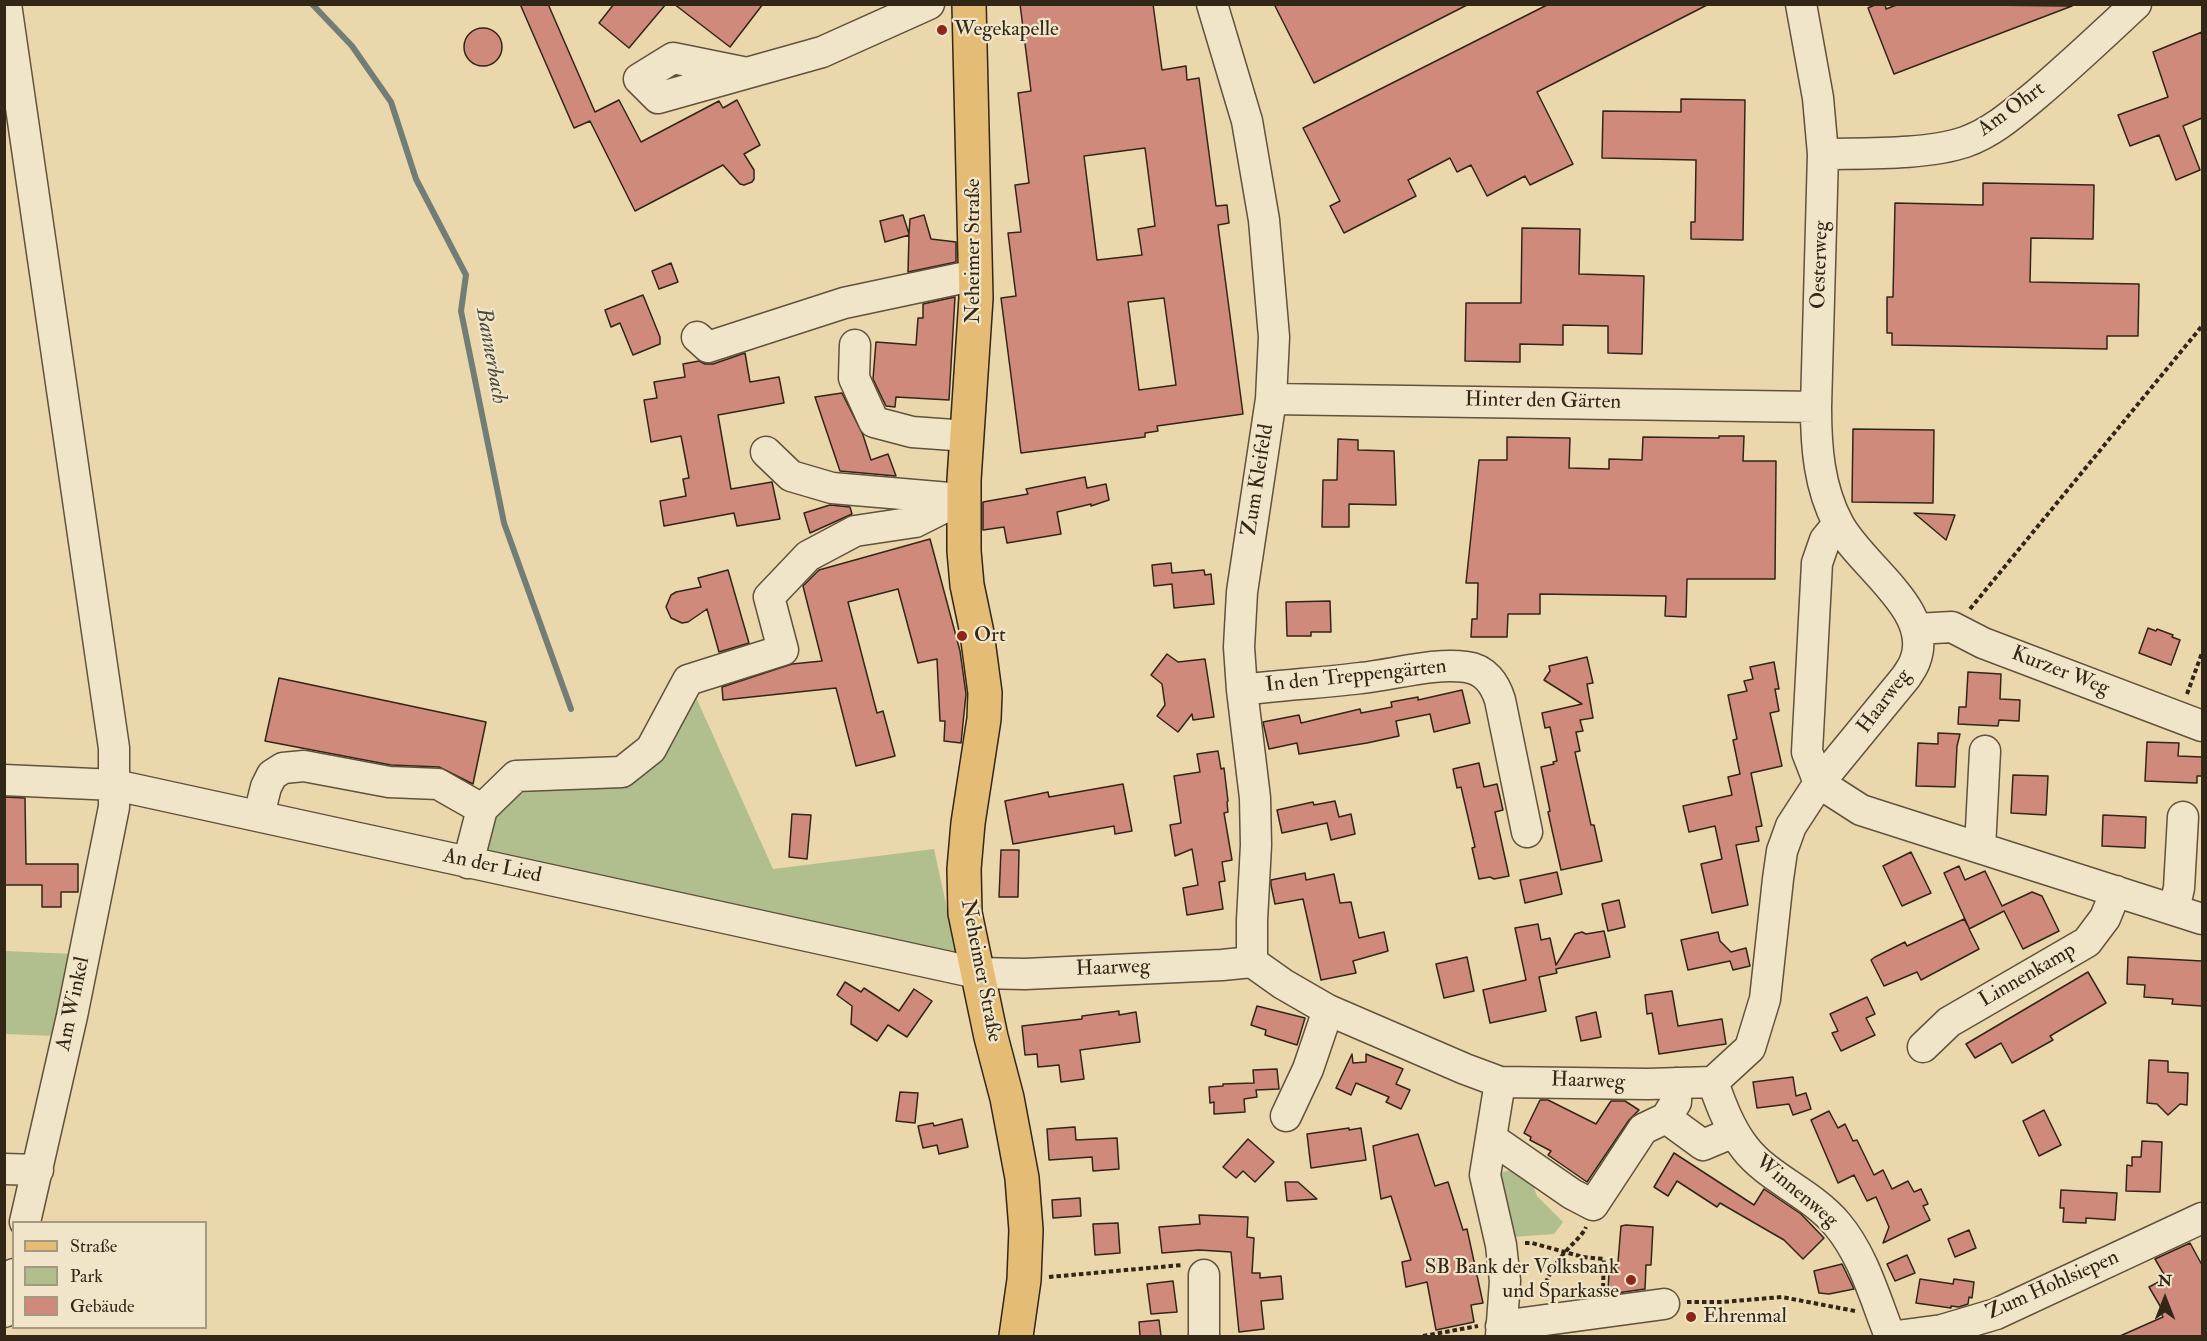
<!DOCTYPE html>
<meta charset="utf-8">
<style>
body{margin:0}
#map{position:relative;width:2207px;height:1341px;overflow:hidden;background:#ead7ac;font-family:"IM FELL Double Pica",serif}
canvas{display:block}
.frame{position:absolute;inset:0;border:6px solid #322617;pointer-events:none}
.legend{position:absolute;left:12px;top:1221px;width:195px;height:108px;box-sizing:border-box;background:#f1e5c9;border:2px solid #a59982;margin:0;padding:8px 10px;list-style:none;font-size:18px;color:#322617}
.legend li{display:flex;align-items:center;gap:12px;height:30px}
.legend b{width:30px;border:2px solid #a59982}
.north{position:absolute;left:2135px;top:1269px;width:60px;height:60px;-webkit-text-stroke:4px #f1e5c9;paint-order:stroke;rotate:0deg;font-size:16px;font-weight:700;line-height:24px;text-align:center;color:#322617}
.north::after{content:'';display:block;margin:auto;width:21px;height:27px;background:#322617;clip-path:polygon(50% 0,100% 100%,50% 72%,0 100%)}
</style>
<div id="map">
<canvas width="2207" height="1341"></canvas>
<div class="frame"></div>
<ul class="legend">
<li><b style="height:8px;background:#e5bc76"></b>Straße</li>
<li><b style="height:16px;background:#b1bf8e"></b>Park</li>
<li><b style="height:16px;background:#d08a7c"></b>Gebäude</li>
</ul>
<div class="north">N</div>
</div>
<script>
const context = document.querySelector('canvas').getContext('2d');
context.lineJoin = 'round';
function fill(path, color) {
  context.fillStyle = color;
  context.fill(path, 'evenodd');
}
function strokePath(path, color, width, dash) {
  context.strokeStyle = color;
  context.lineWidth = width;
  context.lineCap = dash ? 'butt' : 'round';
  context.setLineDash(dash || []);
  context.stroke(path);
}
function drawText(font, color, halo, rows, align = 'center') {
  context.font = font + ' "IM FELL Double Pica",serif';
  context.lineWidth = 4.5;
  context.setLineDash([]);
  context.textBaseline = 'middle';
  context.strokeStyle = halo;
  context.fillStyle = color;
  for (const [text, x, y, turn = 0] of rows) {
    context.save();
    context.translate(x, y);
    context.rotate((+turn || 0) * Math.PI / 180);
    context.textAlign = isNaN(turn) ? turn : align;
    if (halo) context.strokeText(text, 0, 0);
    context.fillText(text, 0, 0);
    context.restore();
  }
}
fill(new Path2D(`
 M 695,695 L 773,869 L 934,849 L 958,959 L 482,855 L 488,818 L 521,789 L 617,788 L 650,771 Z
 M 5,951 L 74,954 L 56,1036 L 5,1034 Z
 M 1516,1169 L 1530,1178 L 1537,1196 L 1563,1222 L 1554,1234 L 1512,1237 L 1498,1173 Z`), '#b1bf8e');
strokePath(new Path2D(`
 M 312,4 L 352,46 L 391,102 L 416,179 L 466,275 L 461,311 L 504,523 L 571,709`), '#727d76', 6);
const building = new Path2D(`
 M 520,4 L 548,4 L 595,112 L 619,100 L 641,142 L 719,101 L 723,108 L 737,100 L 760,145 L 744,154 L 754,170 L 754,179 L 752,182 L 744,185 L 740,184 L 723,165 L 635,211 L 590,121 L 574,128 Z
 M 614,4 L 666,4 L 629,48 L 599,23 Z
 M 674,4 L 763,4 L 730,47 Z
 M 1020,4 L 1153,4 L 1162,70 L 1186,66 L 1187,80 L 1199,78 L 1216,206 L 1227,205 L 1229,223 L 1218,225 L 1243,414 L 1157,426 L 1158,431 L 1145,433 L 1145,437 L 1021,453 L 1001,298 L 1016,296 L 1008,233 L 1021,232 L 1015,185 L 1029,183 L 1018,93 L 1031,91 ZM 1145,148 L 1155,226 L 1138,229 L 1142,255 L 1097,260 L 1084,156 ZM 1164,298 L 1176,385 L 1139,390 L 1128,302 Z
 M 1274,4 L 1469,4 L 1314,83 Z
 M 1549,4 L 1709,4 L 1537,92 L 1573,164 L 1530,185 L 1525,176 L 1487,196 L 1471,165 L 1457,172 L 1450,158 L 1408,180 L 1416,196 L 1344,233 L 1330,206 L 1340,201 L 1303,128 Z
 M 1877,4 L 1885,4 L 1886,9 L 1899,4 L 2072,6 L 1894,74 L 1868,8 Z
 M464 47a19 19 0 1 1 38 0a19 19 0 1 1-38 0Z
 M 2202,32 L 2202,118 L 2183,126 L 2200,170 L 2176,180 L 2159,135 L 2130,146 L 2118,115 L 2168,97 L 2153,52 Z
 M 1681,99 L 1745,100 L 1743,240 L 1691,239 L 1691,222 L 1695,222 L 1696,160 L 1602,158 L 1603,111 L 1681,112 Z
 M 1983,183 L 2094,185 L 2093,239 L 2031,238 L 2030,282 L 2139,284 L 2138,336 L 2107,336 L 2107,349 L 1892,345 L 1892,333 L 1887,333 L 1887,297 L 1893,297 L 1895,203 L 1983,205 Z
 M 903,215 L 909,234 L 910,219 L 924,215 L 931,239 L 956,242 L 956,262 L 908,272 L 909,235 L 885,242 L 880,221 Z
 M 1522,228 L 1580,229 L 1579,274 L 1644,276 L 1642,354 L 1608,353 L 1608,326 L 1563,325 L 1563,345 L 1520,344 L 1520,362 L 1465,361 L 1466,303 L 1521,303 Z
 M 671,263 L 678,282 L 659,289 L 652,271 Z
 M 643,295 L 660,337 L 660,344 L 633,355 L 620,323 L 611,327 L 605,310 Z
 M 955,297 L 949,400 L 896,397 L 895,407 L 886,406 L 873,379 L 876,342 L 916,345 L 918,318 L 923,318 L 923,304 Z
 M 745,353 L 750,382 L 779,377 L 784,403 L 718,415 L 731,489 L 772,482 L 780,519 L 737,526 L 734,513 L 664,526 L 660,501 L 686,496 L 683,479 L 689,478 L 681,436 L 651,442 L 644,400 L 657,398 L 654,382 L 685,377 L 683,364 L 699,361 L 705,364 L 713,364 Z
 M 842,393 L 863,435 L 871,460 L 888,454 L 896,476 L 840,471 L 815,397 Z
 M 1853,429 L 1934,430 L 1933,503 L 1852,502 Z
 M 1719,436 L 1744,436 L 1743,461 L 1776,461 L 1775,579 L 1687,579 L 1686,617 L 1665,616 L 1666,596 L 1540,594 L 1540,614 L 1508,614 L 1507,637 L 1471,637 L 1472,619 L 1477,619 L 1478,583 L 1466,583 L 1479,460 L 1507,460 L 1507,437 L 1570,438 L 1569,468 L 1609,469 L 1609,459 L 1642,460 L 1643,437 L 1719,438 Z
 M 1338,439 L 1358,440 L 1358,450 L 1394,451 L 1396,505 L 1349,504 L 1349,527 L 1322,527 L 1323,480 L 1337,480 Z
 M 1085,477 L 1087,488 L 1106,484 L 1109,500 L 1091,506 L 1091,504 L 1057,512 L 1061,534 L 1007,543 L 1004,527 L 983,530 L 983,502 L 1028,494 L 1026,489 Z
 M 830,505 L 850,507 L 852,514 L 810,533 L 804,513 Z
 M 1914,513 L 1955,515 L 1946,540 Z
 M 930,539 L 960,651 L 966,694 L 961,743 L 944,741 L 945,721 L 940,721 L 937,659 L 918,663 L 898,589 L 848,602 L 877,713 L 883,711 L 895,756 L 856,766 L 836,688 L 723,700 L 722,687 L 792,664 L 822,661 L 803,586 L 819,570 Z
 M 1171,563 L 1172,573 L 1204,570 L 1205,575 L 1211,574 L 1214,604 L 1174,608 L 1172,584 L 1154,586 L 1152,565 Z
 M 728,570 L 749,643 L 719,652 L 707,609 L 688,622 L 682,623 L 671,618 L 666,607 L 671,595 L 676,592 L 701,587 L 698,578 Z
 M 1330,601 L 1331,632 L 1311,632 L 1311,636 L 1287,636 L 1286,602 Z
 M 2148,628 L 2156,631 L 2157,629 L 2173,635 L 2172,637 L 2180,640 L 2171,665 L 2139,653 Z
 M 1167,654 L 1178,662 L 1205,659 L 1214,717 L 1193,720 L 1192,714 L 1178,732 L 1157,716 L 1165,705 L 1162,684 L 1151,675 Z
 M 1587,657 L 1593,683 L 1587,684 L 1593,718 L 1580,720 L 1583,731 L 1576,732 L 1580,751 L 1575,752 L 1591,825 L 1594,825 L 1602,861 L 1561,870 L 1548,812 L 1550,811 L 1541,767 L 1554,764 L 1553,762 L 1557,761 L 1550,727 L 1545,728 L 1542,713 L 1582,704 L 1544,680 L 1550,671 L 1549,666 Z
 M 1774,662 L 1779,689 L 1775,689 L 1779,711 L 1770,713 L 1782,766 L 1751,773 L 1762,826 L 1756,827 L 1759,841 L 1736,845 L 1748,905 L 1712,913 L 1701,864 L 1722,859 L 1715,826 L 1689,832 L 1683,806 L 1732,795 L 1728,777 L 1740,774 L 1733,740 L 1737,739 L 1728,695 L 1747,691 L 1744,681 L 1753,679 L 1750,667 Z
 M 1968,672 L 2001,674 L 2000,699 L 2020,700 L 2019,721 L 1999,720 L 1998,726 L 1958,724 L 1959,707 L 1966,707 Z
 M 279,678 L 486,722 L 473,784 L 439,767 L 391,765 L 265,741 Z
 M 1462,690 L 1470,723 L 1434,732 L 1430,714 L 1396,721 L 1399,736 L 1367,743 L 1299,754 L 1297,743 L 1269,749 L 1263,722 L 1299,715 L 1301,723 L 1360,709 L 1361,713 L 1392,707 L 1391,702 L 1418,697 L 1418,700 Z
 M 1938,733 L 1960,734 L 1957,746 L 1955,787 L 1916,786 L 1918,743 L 1938,744 Z
 M 2147,742 L 2179,743 L 2178,756 L 2202,757 L 2202,776 L 2197,776 L 2197,783 L 2145,781 Z
 M 1218,751 L 1221,769 L 1224,768 L 1228,801 L 1227,802 L 1228,812 L 1224,813 L 1232,860 L 1222,862 L 1225,881 L 1219,882 L 1223,909 L 1187,915 L 1183,888 L 1198,885 L 1192,849 L 1175,856 L 1170,825 L 1181,823 L 1174,776 L 1200,772 L 1197,754 Z
 M 1479,763 L 1484,787 L 1497,784 L 1503,810 L 1495,812 L 1509,876 L 1494,879 L 1490,877 L 1479,879 L 1472,848 L 1475,847 L 1461,787 L 1457,788 L 1453,769 Z
 M 2013,775 L 2048,776 L 2046,815 L 2011,813 Z
 M 1123,784 L 1132,831 L 1115,834 L 1114,826 L 1013,844 L 1005,801 L 1048,792 L 1049,797 Z
 M 4,797 L 25,798 L 26,864 L 78,864 L 78,892 L 61,892 L 61,907 L 42,907 L 42,885 L 4,885 Z
 M 1335,801 L 1339,817 L 1351,814 L 1355,834 L 1331,840 L 1327,823 L 1282,833 L 1277,810 L 1313,802 L 1314,805 Z
 M 792,814 L 811,815 L 807,859 L 789,857 Z
 M 2103,815 L 2146,817 L 2145,848 L 2102,846 Z
 M 1001,850 L 1019,850 L 1018,897 L 999,897 Z
 M 1911,852 L 1931,893 L 1902,906 L 1883,866 Z
 M 1959,866 L 1965,880 L 1985,871 L 2002,906 L 2032,892 L 2042,896 L 2059,931 L 2023,949 L 2004,911 L 1969,929 L 1979,949 L 1921,980 L 1917,972 L 1884,986 L 1871,960 L 1875,957 L 1905,942 L 1907,946 L 1964,919 L 1969,928 L 1944,873 Z
 M 1557,872 L 1562,894 L 1525,903 L 1520,880 Z
 M 1305,873 L 1306,880 L 1334,874 L 1340,903 L 1351,902 L 1359,938 L 1384,932 L 1388,951 L 1353,961 L 1356,973 L 1321,980 L 1303,899 L 1275,904 L 1271,885 L 1271,880 Z
 M 1619,900 L 1625,927 L 1608,931 L 1602,904 Z
 M 1538,924 L 1541,940 L 1550,938 L 1556,965 L 1575,934 L 1582,932 L 1586,934 L 1604,931 L 1610,957 L 1556,969 L 1557,973 L 1539,977 L 1546,1011 L 1490,1023 L 1483,990 L 1526,980 L 1515,928 Z
 M 1718,932 L 1720,941 L 1731,952 L 1746,948 L 1750,966 L 1733,970 L 1730,961 L 1688,970 L 1681,940 Z
 M 1467,957 L 1474,991 L 1444,998 L 1436,964 Z
 M 2128,957 L 2202,961 L 2202,1006 L 2172,1004 L 2173,999 L 2144,997 L 2145,985 L 2127,984 Z
 M 2088,972 L 2106,1003 L 2050,1036 L 2053,1040 L 2012,1063 L 2001,1043 L 1975,1058 L 1966,1044 Z
 M 845,982 L 861,992 L 864,988 L 899,1011 L 914,989 L 932,1001 L 907,1037 L 888,1025 L 877,1041 L 851,1024 L 852,1006 L 837,995 Z
 M 1672,991 L 1678,1026 L 1722,1019 L 1726,1044 L 1659,1054 L 1652,1013 L 1647,1014 L 1645,995 Z
 M 1867,997 L 1875,1014 L 1866,1018 L 1875,1035 L 1841,1051 L 1832,1033 L 1838,1031 L 1830,1014 Z
 M 1257,1006 L 1305,1018 L 1297,1045 L 1265,1035 L 1266,1030 L 1251,1025 Z
 M 1119,1011 L 1119,1015 L 1136,1012 L 1140,1042 L 1080,1050 L 1084,1079 L 1061,1082 L 1059,1065 L 1038,1067 L 1037,1054 L 1025,1055 L 1022,1026 L 1082,1019 L 1082,1016 Z
 M 1596,1012 L 1601,1037 L 1581,1041 L 1576,1017 Z
 M 1352,1054 L 1353,1063 L 1366,1062 L 1366,1054 L 1403,1069 L 1396,1084 L 1410,1090 L 1401,1109 L 1386,1102 L 1389,1097 L 1356,1083 L 1351,1095 L 1336,1088 Z
 M 2149,1060 L 2168,1061 L 2168,1072 L 2188,1073 L 2187,1105 L 2180,1104 L 2168,1115 L 2157,1104 L 2147,1103 Z
 M 1277,1069 L 1279,1089 L 1256,1090 L 1257,1097 L 1244,1099 L 1245,1112 L 1214,1114 L 1214,1102 L 1210,1103 L 1209,1087 L 1223,1086 L 1223,1084 L 1254,1083 L 1253,1070 Z
 M 1793,1077 L 1796,1096 L 1806,1093 L 1811,1109 L 1793,1115 L 1789,1104 L 1757,1108 L 1753,1082 Z
 M 900,1092 L 918,1093 L 915,1123 L 896,1121 Z
 M 1540,1100 L 1548,1100 L 1596,1124 L 1611,1101 L 1625,1101 L 1639,1110 L 1629,1120 L 1587,1182 L 1548,1155 L 1551,1151 L 1530,1140 L 1531,1137 L 1524,1133 Z
 M 2044,1110 L 2061,1145 L 2039,1156 L 2023,1121 Z
 M 1829,1111 L 1838,1128 L 1845,1124 L 1853,1141 L 1857,1140 L 1874,1175 L 1883,1170 L 1892,1189 L 1908,1181 L 1914,1192 L 1921,1189 L 1928,1204 L 1923,1206 L 1930,1220 L 1883,1243 L 1889,1227 L 1876,1197 L 1867,1201 L 1854,1175 L 1838,1183 L 1811,1120 Z
 M 962,1119 L 968,1147 L 939,1154 L 937,1145 L 923,1148 L 918,1126 L 933,1123 L 934,1126 Z
 M 1075,1127 L 1076,1140 L 1117,1138 L 1119,1169 L 1093,1171 L 1092,1157 L 1049,1160 L 1047,1129 Z
 M 1349,1128 L 1349,1130 L 1361,1128 L 1366,1160 L 1311,1168 L 1307,1134 Z
 M 1418,1134 L 1435,1186 L 1448,1182 L 1463,1230 L 1467,1229 L 1483,1303 L 1471,1305 L 1474,1322 L 1436,1330 L 1427,1282 L 1406,1287 L 1402,1262 L 1411,1260 L 1391,1196 L 1381,1199 L 1373,1146 Z
 M 1248,1139 L 1274,1162 L 1255,1182 L 1243,1171 L 1236,1178 L 1223,1167 Z
 M 2142,1141 L 2162,1142 L 2160,1192 L 2126,1191 L 2127,1165 L 2132,1166 L 2132,1157 L 2141,1157 Z
 M 1674,1153 L 1754,1205 L 1764,1189 L 1801,1214 L 1824,1238 L 1803,1259 L 1784,1240 L 1720,1203 L 1717,1207 L 1677,1181 L 1668,1196 L 1654,1187 Z
 M 1285,1182 L 1298,1182 L 1317,1199 L 1287,1201 Z
 M 2061,1190 L 2117,1193 L 2115,1220 L 2086,1218 L 2086,1223 L 2063,1222 L 2064,1208 L 2060,1208 Z
 M 1080,1198 L 1081,1216 L 1053,1218 L 1052,1200 Z
 M 1199,1215 L 1248,1217 L 1247,1237 L 1254,1238 L 1252,1273 L 1260,1273 L 1260,1278 L 1281,1276 L 1283,1299 L 1261,1301 L 1264,1329 L 1239,1332 L 1231,1252 L 1199,1250 L 1162,1253 L 1159,1227 L 1200,1224 Z
 M 1118,1223 L 1120,1253 L 1095,1255 L 1093,1224 Z
 M 1626,1225 L 1653,1227 L 1651,1265 L 1646,1265 L 1645,1289 L 1617,1293 L 1617,1290 L 1608,1290 L 1609,1273 L 1617,1274 L 1621,1226 Z
 M 1969,1230 L 1976,1248 L 1955,1257 L 1948,1239 Z
 M 2190,1243 L 2202,1265 L 2202,1336 L 2120,1336 L 2163,1317 L 2161,1313 L 2163,1311 L 2149,1287 L 2166,1278 L 2155,1259 Z
 M 1907,1255 L 1915,1273 L 1895,1281 L 1887,1264 Z
 M 1842,1264 L 1854,1289 L 1829,1294 L 1819,1293 L 1814,1271 Z
 M 1920,1279 L 1953,1284 L 1954,1279 L 1974,1282 L 1972,1298 L 1969,1297 L 1968,1304 L 1959,1307 L 1951,1306 L 1951,1308 L 1916,1303 Z
 M 1173,1281 L 1177,1312 L 1151,1314 L 1147,1284 Z
 M 1159,1320 L 1161,1336 L 1140,1336 L 1139,1322 Z`);
fill(building, '#d08a7c');
strokePath(building, '#322617', 1.5);
const minor = new Path2D(`
 M 6,4 L 114,748 L 114,807 L 72,1016 L 25,1222
 M 1212,4 L 1247,121 L 1264,220 L 1274,337 L 1271,399 L 1242,592 L 1239,647 L 1242,690 L 1255,798 L 1256,845 L 1252,920 L 1252,962
 M 747,73 L 673,58 L 639,79 L 658,98 L 822,52 L 929,4
 M 1823,154 C 1864,153 1927,155 1965,142 C 1993,132 2014,113 2037,94 C 2071,65 2103,35 2136,4
 M 697,337 L 708,347 L 844,303 L 976,275
 M 855,345 L 854,378 L 874,422 L 912,432 L 967,436
 M 1271,399 L 1816,407
 M 766,452 L 791,476 L 832,488 L 961,499
 M 1916,629 L 1952,627 L 1983,643 L 2202,726
 M 1242,690 C 1281,685 1321,683 1361,678 C 1392,675 1436,662 1466,667 C 1485,669 1495,684 1500,700 L 1527,832
 M 4,780 L 115,785 L 977,973 L 1025,974 L 1222,965 L 1252,962 L 1283,984 L 1328,1010 L 1465,1069 L 1500,1082 L 1648,1084 L 1713,1082 L 1750,1048 L 1765,999 L 1778,879 L 1782,851 L 1791,826 L 1819,783 L 1906,677 C 1909,672 1913,667 1915,661 C 1935,610 1859,565 1838,523 C 1819,487 1816,447 1816,407 L 1823,154 L 1818,98 L 1801,4
 M 1819,783 L 1861,810 L 2202,919
 M 1819,783 L 1807,752 L 1817,563 L 1825,540 L 1838,524
 M 259,815 L 266,787 L 272,775 L 283,768 L 304,766 L 389,782 L 438,784 L 482,809
 M 1980,848 L 1985,751
 M 468,863 L 482,809 L 516,776 L 622,772 L 651,749 L 688,680 L 783,650 L 769,597 L 808,556 L 855,531 L 915,522 L 961,499
 M 2174,910 L 2179,888 L 2183,817
 M 1923,1047 L 1949,1022 L 2087,942 L 2105,918 L 2116,891
 M 1500,1082 L 1485,1175 L 1501,1245 L 1505,1281 L 1501,1336
 M 1713,1082 C 1721,1105 1730,1129 1745,1148 C 1768,1178 1811,1193 1837,1224 C 1864,1256 1875,1299 1890,1336
 M 1286,1116 L 1308,1069 L 1328,1010
 M 1666,1118 L 1703,1145 L 1734,1132
 M 1491,1138 L 1572,1194 L 1593,1205 L 1643,1129 L 1666,1118 L 1676,1102 L 1676,1083
 M 4,1169 L 38,1170
 M 4,1312 L 14,1274
 M 1501,1326 L 1664,1304
 M 1204,1336 L 1204,1275
 M 1897,1336 L 1942,1330 L 1996,1314 L 2202,1218`);
const major = new Path2D(`
 M 969,4 L 976,298 L 964,480 L 964,551 L 967,585 L 977,633 L 985,693 L 984,719 L 968,823 L 964,869 L 965,913 L 991,1037 L 1007,1098 L 1022,1178 L 1026,1230 L 1024,1280 L 1016,1336`);
strokePath(minor, '#60523c', 33);
strokePath(major, '#322617', 36);
strokePath(new Path2D(`
 M 1970,609 L 2202,326
 M 2187,694 L 2202,653
 M 1525,1243 L 1532,1243 L 1583,1257 L 1604,1259 L 1603,1288
 M 1049,1277 L 1182,1265
 M 1541,1297 C 1545,1280 1555,1263 1567,1250 C 1574,1242 1582,1236 1586,1227
 M 1687,1302 L 1722,1302 L 1782,1297 L 1855,1311
 M 1423,1336 L 1478,1326`), '#322617', 4, [4.5, 3]);
strokePath(minor, '#f1e5c9', 30);
strokePath(major, '#e5bc76', 33);
for (const [x, y, r, color] of [
 [942,30,6,"#8f2418"],
 [962,636,6,"#8f2418"],
 [1631,1280,6,"#8f2418"],
 [1691,1317,6,"#8f2418"]
]) {
  const dot = new Path2D();
  dot.arc(x, y, r, 0, 2 * Math.PI);
  context.fillStyle = color;
  context.fill(dot);
  strokePath(dot, '#f1e5c9', 2);
}
drawText('21px', '#322617', '#f1e5c9', [
 ["Wegekapelle",954,30],
 ["Ort",974,636],
 ["SB Bank der Volksbank",1619,1268,"right"],
 ["und Sparkasse",1619,1292,"right"],
 ["Ehrenmal",1703,1317]
], 'left');
drawText('21px', '#322617', '#f1e5c9', [
 ["Am Ohrt",2012,110,-36],
 ["Neheimer Straße",974,251,-90],
 ["Oesterweg",1821,265,-88],
 ["Hinter den Gärten",1543,402,1],
 ["Zum Kleifeld",1259,480,-81],
 ["Kurzer Weg",2060,672,21],
 ["In den Treppengärten",1356,677,-6],
 ["Haarweg",1885,702,-53],
 ["An der Lied",492,867,12],
 ["Haarweg",1113,969,-2],
 ["Neheimer Straße",980,971,79],
 ["Linnenkamp",2028,976,-30],
 ["Am Winkel",74,1004,-78],
 ["Haarweg",1588,1082,2],
 ["Winnenweg",1796,1192,40],
 ["Zum Hohlsiepen",2053,1286,-24]
]);
drawText('italic 22px', '#4d4a3f', '#f1e5c9', [
 ["Bannerbach",490,356,80]
]);
</script>
